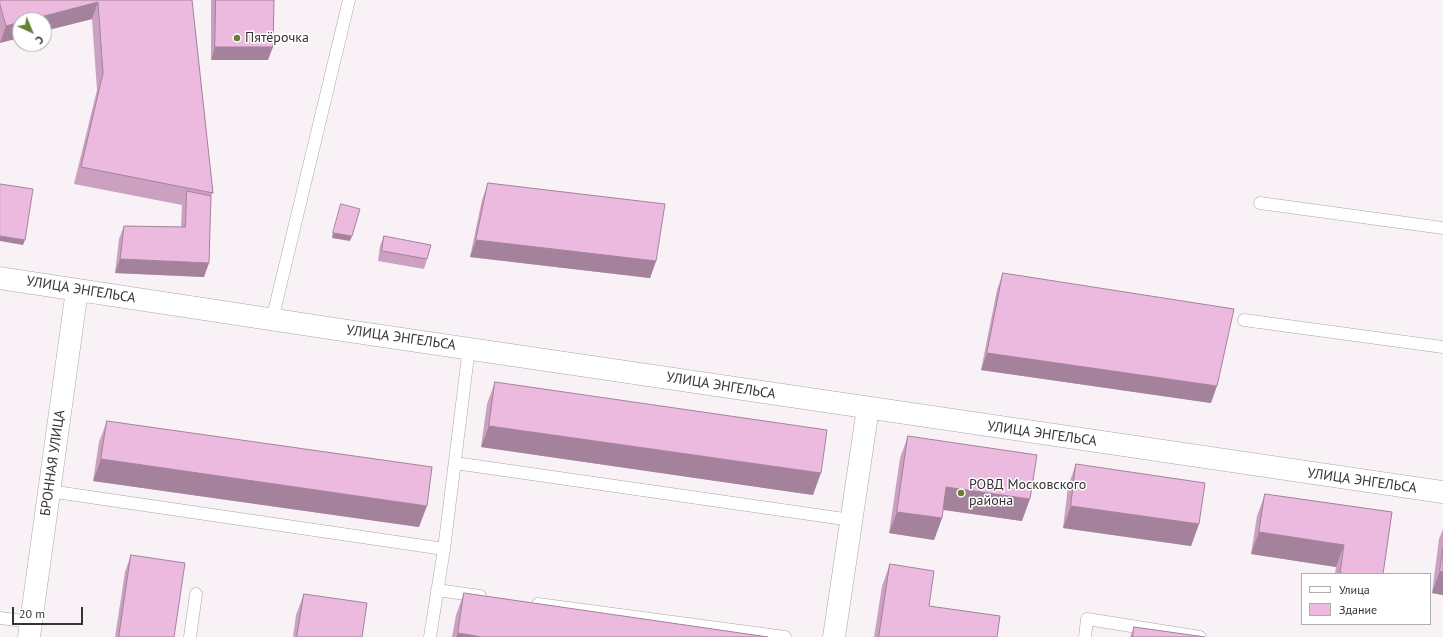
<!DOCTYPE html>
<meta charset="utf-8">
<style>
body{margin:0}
#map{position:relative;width:1443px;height:637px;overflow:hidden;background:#f8f1f6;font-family:"PT Sans",sans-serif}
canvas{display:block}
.legend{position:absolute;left:1301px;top:573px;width:130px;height:52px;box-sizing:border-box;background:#fff;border:1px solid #aeadae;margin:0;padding:5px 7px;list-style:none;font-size:12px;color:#353234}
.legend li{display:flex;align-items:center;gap:8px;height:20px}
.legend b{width:20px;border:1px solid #aeadae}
.north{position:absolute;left:12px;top:12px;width:40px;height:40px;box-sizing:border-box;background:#fff;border:1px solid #aeadae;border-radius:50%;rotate:136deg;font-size:11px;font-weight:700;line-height:16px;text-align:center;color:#353234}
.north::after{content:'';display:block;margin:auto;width:14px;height:18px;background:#657f33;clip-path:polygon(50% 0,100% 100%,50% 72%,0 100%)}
.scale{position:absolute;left:12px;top:607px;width:71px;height:18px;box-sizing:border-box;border:2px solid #353234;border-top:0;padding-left:5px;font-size:12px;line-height:14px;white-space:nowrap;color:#353234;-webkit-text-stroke:3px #fff;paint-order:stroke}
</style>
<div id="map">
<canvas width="1443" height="637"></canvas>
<ul class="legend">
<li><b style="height:5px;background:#fff"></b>Улица</li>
<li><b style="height:11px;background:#ecbadf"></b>Здание</li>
</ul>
<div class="north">С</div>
<div class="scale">20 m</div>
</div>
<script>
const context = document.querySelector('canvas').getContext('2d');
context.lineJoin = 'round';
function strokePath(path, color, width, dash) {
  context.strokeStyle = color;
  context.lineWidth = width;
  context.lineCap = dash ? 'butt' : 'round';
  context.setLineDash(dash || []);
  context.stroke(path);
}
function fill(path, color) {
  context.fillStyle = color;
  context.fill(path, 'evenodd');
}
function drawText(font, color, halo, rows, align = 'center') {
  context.font = font + ' "PT Sans",sans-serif';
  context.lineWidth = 3;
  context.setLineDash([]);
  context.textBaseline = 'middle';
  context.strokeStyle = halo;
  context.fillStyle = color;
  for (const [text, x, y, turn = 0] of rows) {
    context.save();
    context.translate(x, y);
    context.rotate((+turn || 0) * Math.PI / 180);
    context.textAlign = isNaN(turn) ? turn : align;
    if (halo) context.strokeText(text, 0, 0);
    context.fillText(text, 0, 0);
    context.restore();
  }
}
const lane = new Path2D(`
 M 1260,203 L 1443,228
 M 272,320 L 349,0
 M 1244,320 L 1443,347
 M 455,463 L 851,520
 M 49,491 L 444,549
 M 437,590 L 480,596
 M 538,604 L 785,637
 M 0,618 L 31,622
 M 190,637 L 196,594
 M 430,637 L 444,549 L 469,348
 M 1085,637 L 1087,619 L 1200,637`);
const street = new Path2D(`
 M 0,278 L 355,332 L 1443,492
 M 29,637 L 77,290
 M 834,637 L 868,408`);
strokePath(lane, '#aba5a9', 13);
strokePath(street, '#aba5a9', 23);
strokePath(lane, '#fff', 12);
strokePath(street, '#fff', 22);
fill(new Path2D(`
 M 0,0 L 192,0 L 213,193 L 211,196 L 204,277 L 115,273 L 119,239 L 124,226 L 181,227 L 182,205 L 74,184 L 97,90 L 92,19 L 44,31 L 44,20 L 0,43 Z
 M 211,0 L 274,0 L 268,60 L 211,60 Z
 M 488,183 L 656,261 L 650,278 L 470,257 L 482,200 Z
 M 384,236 L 427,259 L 424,269 L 378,261 L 380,246 Z
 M 1003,273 L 1211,403 L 981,370 L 997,290 Z
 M 495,382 L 813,495 L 481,447 L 487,404 Z
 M 107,421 L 419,527 L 93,481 L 99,442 Z
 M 908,436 L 1022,521 L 943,510 L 942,518 L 934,540 L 889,533 L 900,458 Z
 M 1076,464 L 1199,524 L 1191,546 L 1063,528 L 1068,486 Z
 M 1265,494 L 1392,512 L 1383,574 L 1335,574 L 1336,567 L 1251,554 L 1257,516 Z
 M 1443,529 L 1443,595 L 1432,593 L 1439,539 Z
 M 131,555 L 174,637 L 115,637 L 125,572 Z
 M 890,564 L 929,606 L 997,637 L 874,637 L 882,586 Z
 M 464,593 L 768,637 L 452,637 L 456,615 Z
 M 304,594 L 362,637 L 293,637 L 296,615 Z
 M 1134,627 L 1205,637 L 1130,637 Z`), '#cba0c0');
fill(new Path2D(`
 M 98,2 L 92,19 L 44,31 L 44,20 L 29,20 Z
 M 20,22 L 20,38 L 0,43 L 6,26 Z
 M 215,47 L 273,47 L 268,60 L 211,60 Z
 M 333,233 L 352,236 L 350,241 L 332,238 Z
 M 0,236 L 25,240 L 23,245 L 0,241 Z
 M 476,240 L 656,261 L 650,278 L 470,257 Z
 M 120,259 L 209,263 L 204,277 L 115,273 Z
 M 987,353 L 1217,386 L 1211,403 L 981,370 Z
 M 489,426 L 821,473 L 813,495 L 481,447 Z
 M 101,459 L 427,506 L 419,527 L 93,481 Z
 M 946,487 L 1030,499 L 1022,521 L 938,509 Z
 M 1071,506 L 1199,524 L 1191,546 L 1063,528 Z
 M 897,512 L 942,518 L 934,540 L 889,533 Z
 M 1259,532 L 1344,545 L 1336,567 L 1251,554 Z
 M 1440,571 L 1443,572 L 1443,595 L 1432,593 Z
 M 458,633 L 482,637 L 456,637 Z`), '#a5829c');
const building = new Path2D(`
 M 0,0 L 192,0 L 213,193 L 81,167 L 103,73 L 98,2 L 29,20 L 20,20 L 20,22 L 6,26 L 0,5 Z
 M 216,0 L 274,0 L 273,47 L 215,47 Z
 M 488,183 L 665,204 L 656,261 L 476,240 Z
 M 0,184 L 33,189 L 25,240 L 0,236 Z
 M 187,191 L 211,196 L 209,263 L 120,259 L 124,226 L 185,227 Z
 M 341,204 L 360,209 L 352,236 L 333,233 Z
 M 384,236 L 431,245 L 427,259 L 382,251 Z
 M 1003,273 L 1234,309 L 1217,386 L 987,353 Z
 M 495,382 L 827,430 L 821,473 L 489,426 Z
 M 107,421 L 432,467 L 427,506 L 101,459 Z
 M 908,436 L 1037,455 L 1030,499 L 946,487 L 942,518 L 897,512 Z
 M 1076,464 L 1205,483 L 1199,524 L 1071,506 Z
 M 1265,494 L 1392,512 L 1383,574 L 1348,574 L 1340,573 L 1344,545 L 1259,532 Z
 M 1443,547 L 1443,572 L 1440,571 Z
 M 131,555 L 185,563 L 174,637 L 119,637 Z
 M 890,564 L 934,571 L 929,606 L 1000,616 L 997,637 L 879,637 Z
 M 464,593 L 768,637 L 482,637 L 458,633 Z
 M 304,594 L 367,603 L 362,637 L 297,637 Z
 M 1134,627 L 1205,637 L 1133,637 Z`);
fill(building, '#ecbadf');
strokePath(building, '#a5829c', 1);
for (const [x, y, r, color] of [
 [237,38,4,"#657f33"],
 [961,493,4,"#657f33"]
]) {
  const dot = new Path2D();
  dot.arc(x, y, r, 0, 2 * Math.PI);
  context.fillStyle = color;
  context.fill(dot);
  strokePath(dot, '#fff', 1.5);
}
drawText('14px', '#353234', '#fff', [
 ["Пятёрочка",245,38],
 ["РОВД Московского",969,485],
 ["района",969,501]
], 'left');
drawText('14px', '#353234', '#fff', [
 ["УЛИЦА ЭНГЕЛЬСА",81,290,9],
 ["УЛИЦА ЭНГЕЛЬСА",401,338,8],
 ["УЛИЦА ЭНГЕЛЬСА",721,386,9],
 ["УЛИЦА ЭНГЕЛЬСА",1042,434,8],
 ["БРОННАЯ УЛИЦА",53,463,-82],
 ["УЛИЦА ЭНГЕЛЬСА",1362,481,8]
]);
</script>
